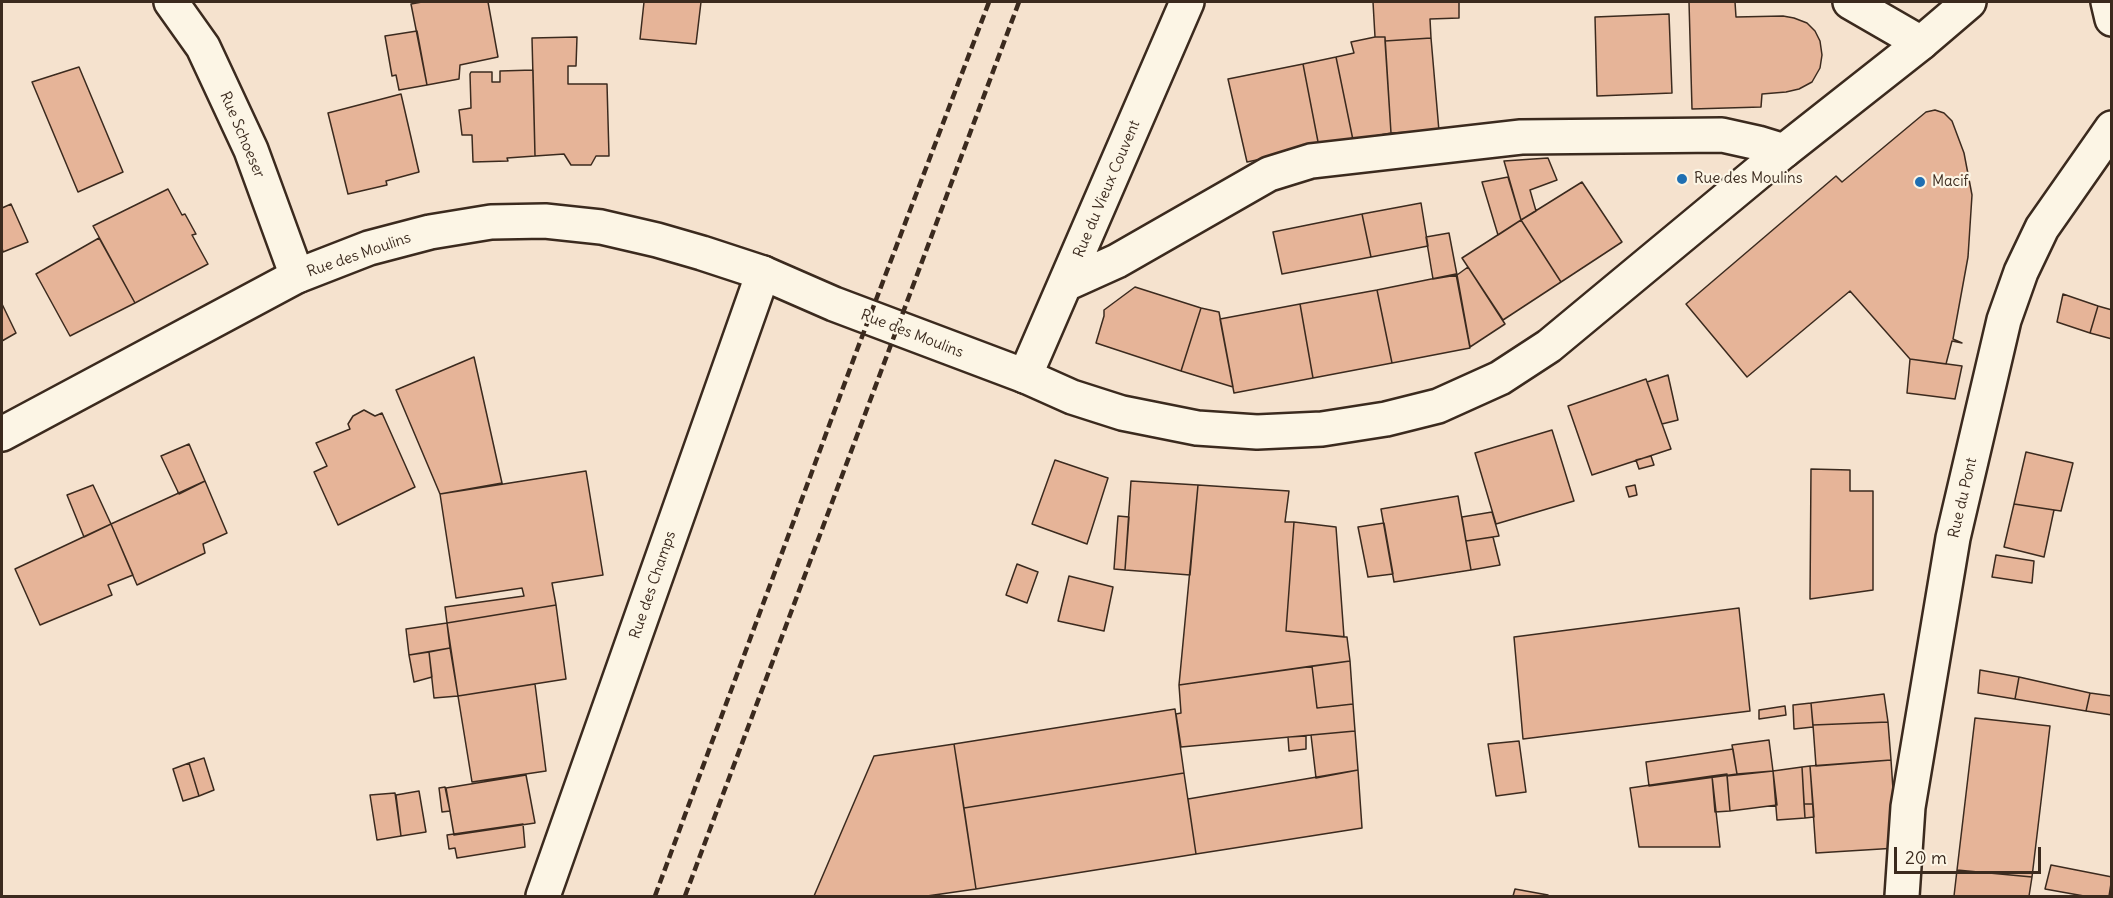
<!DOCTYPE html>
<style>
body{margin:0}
#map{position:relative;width:2113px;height:898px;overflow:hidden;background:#f5e2ce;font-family:Delius,sans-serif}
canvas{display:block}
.frame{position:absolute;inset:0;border:3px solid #3b2a1e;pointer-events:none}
.scale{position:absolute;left:1894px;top:847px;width:147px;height:27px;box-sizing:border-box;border:3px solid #3b2a1e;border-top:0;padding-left:8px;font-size:18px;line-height:21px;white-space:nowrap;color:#3b2a1e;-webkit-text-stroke:4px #fcf5e5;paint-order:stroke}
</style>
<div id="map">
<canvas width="2113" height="898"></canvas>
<div class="frame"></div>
<div class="scale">20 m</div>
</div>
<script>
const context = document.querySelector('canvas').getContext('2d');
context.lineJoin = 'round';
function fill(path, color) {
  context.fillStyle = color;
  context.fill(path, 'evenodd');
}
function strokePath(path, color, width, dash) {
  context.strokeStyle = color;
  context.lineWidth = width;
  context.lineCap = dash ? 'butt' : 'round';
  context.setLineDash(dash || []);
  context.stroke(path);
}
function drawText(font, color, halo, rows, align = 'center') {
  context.font = font + ' Delius,sans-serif';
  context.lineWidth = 4.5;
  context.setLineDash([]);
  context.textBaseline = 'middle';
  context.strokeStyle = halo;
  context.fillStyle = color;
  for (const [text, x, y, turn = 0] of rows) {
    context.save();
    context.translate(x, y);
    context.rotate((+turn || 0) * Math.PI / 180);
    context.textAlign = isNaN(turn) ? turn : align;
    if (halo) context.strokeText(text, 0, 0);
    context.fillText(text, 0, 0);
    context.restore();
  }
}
const building = new Path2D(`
 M 422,2 L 488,2 L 498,57 L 460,65 L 459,79 L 427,85 L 411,4 Z
 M 644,2 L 701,2 L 696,44 L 640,39 Z
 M 1373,2 L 1459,2 L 1459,18 L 1430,19 L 1431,38 L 1385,41 L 1385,37 L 1375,37 Z
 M 1689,2 L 1735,2 L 1736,17 L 1783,16 L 1794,18 L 1807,23 L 1815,31 L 1820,41 L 1822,55 L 1820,68 L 1812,82 L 1799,89 L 1786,92 L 1762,94 L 1761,107 L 1692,109 Z
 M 1669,14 L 1672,93 L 1597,96 L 1595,17 Z
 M 417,31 L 427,85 L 399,90 L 396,75 L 392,76 L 385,36 Z
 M 577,37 L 576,66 L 568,66 L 568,84 L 607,84 L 609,156 L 596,156 L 591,165 L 571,165 L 564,154 L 535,156 L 532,38 Z
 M 1375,37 L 1385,37 L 1391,133 L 1353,140 L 1336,57 L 1354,53 L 1351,42 Z
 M 1431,38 L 1439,131 L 1391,133 L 1385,41 Z
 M 1336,57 L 1353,140 L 1319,147 L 1303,64 Z
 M 1303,64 L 1319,147 L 1247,162 L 1228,79 Z
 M 79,67 L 123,172 L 78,192 L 32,82 Z
 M 533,70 L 535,156 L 507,158 L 508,161 L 473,162 L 472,135 L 462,135 L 459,110 L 471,108 L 470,74 L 471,72 L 492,72 L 492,82 L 500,82 L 500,71 Z
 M 401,94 L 419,172 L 386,181 L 387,185 L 348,194 L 328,113 Z
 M 1935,110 L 1944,113 L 1952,121 L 1964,153 L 1972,195 L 1968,257 L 1953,339 L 1962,343 L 1952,341 L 1946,364 L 1910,359 L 1850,291 L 1747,377 L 1686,304 L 1836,176 L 1842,182 L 1926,112 Z
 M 1548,158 L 1557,180 L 1530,190 L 1536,211 L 1521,220 L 1504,161 Z
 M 1508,177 L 1521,220 L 1498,235 L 1482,182 Z
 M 1582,182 L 1622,242 L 1561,282 L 1521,220 Z
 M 168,189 L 182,215 L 185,214 L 196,234 L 192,235 L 208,264 L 135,303 L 93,226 Z
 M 1421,203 L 1428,246 L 1371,257 L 1362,214 Z
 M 11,204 L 28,242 L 3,252 L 2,248 L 2,208 Z
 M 1362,214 L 1371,257 L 1282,274 L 1273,232 Z
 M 1521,220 L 1561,282 L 1503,320 L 1462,258 Z
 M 1449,233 L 1457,275 L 1433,279 L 1426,237 Z
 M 99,238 L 135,303 L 70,336 L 36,274 Z
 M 1468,267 L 1505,324 L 1470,347 L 1457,275 Z
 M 1456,274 L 1470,348 L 1392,363 L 1377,290 Z
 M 1135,287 L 1201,308 L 1181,371 L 1096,343 L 1104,316 L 1104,310 Z
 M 1377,290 L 1392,363 L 1313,378 L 1300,304 Z
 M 2063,294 L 2098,306 L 2090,333 L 2057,322 Z
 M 2,304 L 16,333 L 2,341 Z
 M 1300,304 L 1313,378 L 1234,393 L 1220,319 Z
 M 2098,306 L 2112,310 L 2112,339 L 2090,333 Z
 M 1201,308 L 1219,312 L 1233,387 L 1181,371 Z
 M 474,357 L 502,483 L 440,494 L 396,390 Z
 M 1910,359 L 1962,366 L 1955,399 L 1907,393 Z
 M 1668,375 L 1678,420 L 1662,424 L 1647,382 Z
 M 1646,379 L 1671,449 L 1592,475 L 1568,406 Z
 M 364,410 L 375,416 L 382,413 L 415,487 L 338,525 L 314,472 L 327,466 L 316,443 L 350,429 L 348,424 L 353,416 Z
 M 1552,430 L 1574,501 L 1496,524 L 1475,453 Z
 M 189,444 L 205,481 L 179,494 L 161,456 Z
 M 2026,452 L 2073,463 L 2061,511 L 2014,504 Z
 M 1651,456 L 1654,465 L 1639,469 L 1636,460 Z
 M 1055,460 L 1108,478 L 1087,544 L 1032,524 Z
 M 1811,469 L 1850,470 L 1850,491 L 1873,491 L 1873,590 L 1810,599 Z
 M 586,471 L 603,575 L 552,583 L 556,605 L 447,623 L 445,607 L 524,596 L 522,588 L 456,598 L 440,494 Z
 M 205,481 L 227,533 L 203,544 L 205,553 L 137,585 L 111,524 Z
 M 1131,481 L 1198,485 L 1190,575 L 1125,570 Z
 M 93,485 L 111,524 L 84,537 L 67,495 Z
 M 1198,485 L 1289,491 L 1285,522 L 1294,522 L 1286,631 L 1347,637 L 1350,661 L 1179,685 Z
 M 1635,485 L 1637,495 L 1629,497 L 1626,487 Z
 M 1458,496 L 1471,570 L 1394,582 L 1381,509 Z
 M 2014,504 L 2054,510 L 2044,557 L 2004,547 Z
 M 1492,512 L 1499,536 L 1466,541 L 1462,517 Z
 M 1118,516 L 1129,517 L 1125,570 L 1114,569 Z
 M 1294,522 L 1336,527 L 1344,637 L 1286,631 Z
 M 1384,523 L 1393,574 L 1368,577 L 1358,527 Z
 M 111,524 L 133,575 L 108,585 L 112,595 L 40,625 L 15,569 Z
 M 1493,537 L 1500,565 L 1471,570 L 1466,541 Z
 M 1996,555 L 2034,561 L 2032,583 L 1992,577 Z
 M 1017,564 L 1038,572 L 1027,603 L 1006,595 Z
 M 1069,576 L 1113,587 L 1104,631 L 1058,621 Z
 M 556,605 L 566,679 L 458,696 L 447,623 Z
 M 1739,608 L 1750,711 L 1523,739 L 1514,637 Z
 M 447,623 L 450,648 L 409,655 L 406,629 Z
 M 450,648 L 458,696 L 434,698 L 429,652 Z
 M 429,652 L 432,677 L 414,682 L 409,655 Z
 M 1350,661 L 1353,704 L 1317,708 L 1312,666 Z
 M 1312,666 L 1317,708 L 1353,704 L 1355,731 L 1181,747 L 1176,714 L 1181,713 L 1179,685 Z
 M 1980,670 L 2019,677 L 2015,699 L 1978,693 Z
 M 2019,677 L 2090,693 L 2086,711 L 2015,699 Z
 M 535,684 L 546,771 L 472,782 L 458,696 Z
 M 2090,693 L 2112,696 L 2112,715 L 2086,711 Z
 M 1884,694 L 1888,722 L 1813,725 L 1811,703 Z
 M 1811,703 L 1813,727 L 1794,729 L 1793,705 Z
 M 1785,706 L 1786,715 L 1759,719 L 1759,710 Z
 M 1175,709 L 1184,773 L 964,808 L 954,744 Z
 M 1975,718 L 2050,726 L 2032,877 L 1957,870 Z
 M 1888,722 L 1891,760 L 1816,766 L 1813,725 Z
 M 1355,731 L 1358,770 L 1316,778 L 1311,735 Z
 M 1306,736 L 1306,749 L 1289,751 L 1288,737 Z
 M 1769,740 L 1773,771 L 1737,774 L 1732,745 Z
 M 1519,741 L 1526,792 L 1496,796 L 1488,744 Z
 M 954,744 L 976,889 L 927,896 L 814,896 L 874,756 Z
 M 1733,749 L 1737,774 L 1649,786 L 1646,762 Z
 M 204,758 L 214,790 L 199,796 L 189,763 Z
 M 1891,760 L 1897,848 L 1816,853 L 1810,766 Z
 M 189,763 L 199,796 L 183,801 L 173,769 Z
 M 1810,766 L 1813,804 L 1804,804 L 1802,767 Z
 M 1802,767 L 1805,818 L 1777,820 L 1773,771 Z
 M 1358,770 L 1362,828 L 1196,854 L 1188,799 Z
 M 1773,771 L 1777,805 L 1730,811 L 1727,776 Z
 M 1184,773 L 1196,854 L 976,889 L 964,808 Z
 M 1727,774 L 1730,811 L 1715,812 L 1712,776 Z
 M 526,775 L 535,823 L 454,835 L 446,788 Z
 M 1712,776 L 1720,847 L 1639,847 L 1630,788 Z
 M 445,787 L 450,811 L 442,812 L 439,788 Z
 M 419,791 L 426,832 L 401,836 L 396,795 Z
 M 395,793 L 401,836 L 377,840 L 370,795 Z
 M 1804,804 L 1813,804 L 1814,817 L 1805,818 Z
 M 523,824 L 525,847 L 457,858 L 455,848 L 449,849 L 447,835 Z
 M 2051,865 L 2112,877 L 2109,896 L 2084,896 L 2045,889 Z
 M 1957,870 L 2032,877 L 2029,896 L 1954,896 Z
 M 1515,889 L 1548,895 L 1547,896 L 1513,896 Z`);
fill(building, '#e6b498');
strokePath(building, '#3b2a1e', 1.5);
const minor = new Path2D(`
 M 171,2 L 203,47 L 251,150 L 297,276
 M 1850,2 L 1921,43
 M 1066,284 L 1117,261 L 1269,174 L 1311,161 L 1521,137 L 1722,135 L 1758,143 L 1784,151
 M 1025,376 L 1187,2
 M 543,896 L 763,273
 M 1902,896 L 1908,807 L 1953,538 L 2004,320 L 2021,272 L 2042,228 L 2112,128`);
const secondary = new Path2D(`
 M 2,434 L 297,276 L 369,248 L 430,232 L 491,222 L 545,221 L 601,227 L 657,240 L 702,253 L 763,273 L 834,304 L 1025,376 L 1072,397 L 1122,413 L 1197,428 L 1257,432 L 1322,429 L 1386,419 L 1438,406 L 1500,378 L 1549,346 L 1784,151 L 1921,43 L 1969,2`);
const primary = new Path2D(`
 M 2108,2 L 2112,19`);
strokePath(minor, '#3b2a1e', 38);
strokePath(secondary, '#3b2a1e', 38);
strokePath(primary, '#3b2a1e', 38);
strokePath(minor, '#fcf5e5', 33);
strokePath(secondary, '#fcf5e5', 33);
strokePath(primary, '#fcf5e5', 33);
strokePath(new Path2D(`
 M 655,896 L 857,350 L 989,2
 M 685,896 L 1019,2`), '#3b2a1e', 4.5, [9, 4.5]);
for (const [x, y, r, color] of [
 [1682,179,6,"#1f6fb2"],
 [1920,182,6,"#1f6fb2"]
]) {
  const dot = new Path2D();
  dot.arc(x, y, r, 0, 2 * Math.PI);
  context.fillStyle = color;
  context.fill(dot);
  strokePath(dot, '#fcf5e5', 2);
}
drawText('15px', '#3b2a1e', '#fcf5e5', [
 ["Rue Schoeser",242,135,67],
 ["Rue du Vieux Couvent",1107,189,-67],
 ["Rue des Moulins",359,255,-19],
 ["Rue des Moulins",912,334,21],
 ["Rue du Pont",1963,498,-77],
 ["Rue des Champs",653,585,-71]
]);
drawText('15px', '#3b2a1e', '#fcf5e5', [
 ["Rue des Moulins",1694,179],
 ["Macif",1932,182]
], 'left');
</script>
